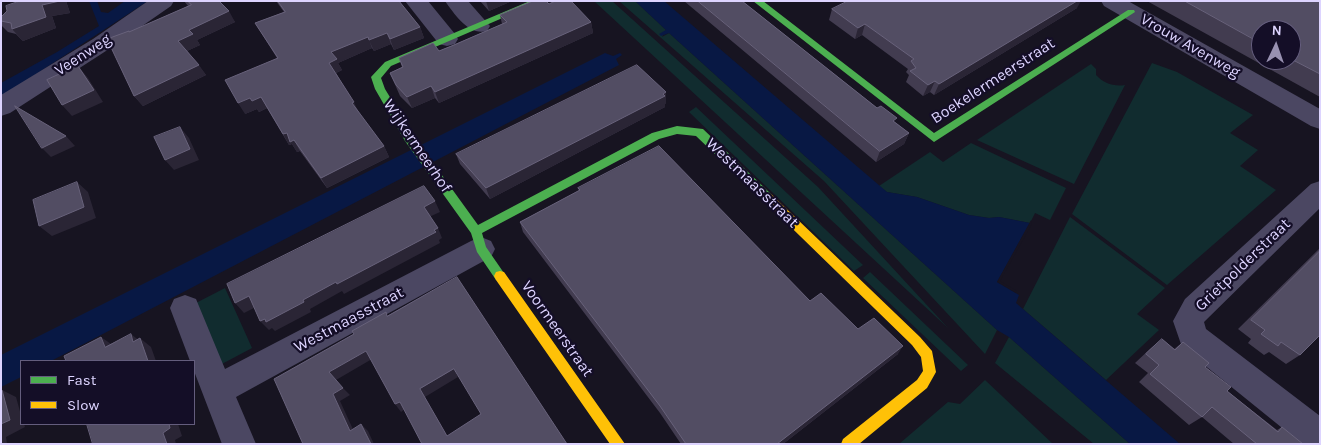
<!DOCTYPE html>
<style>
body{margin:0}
#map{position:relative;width:1321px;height:445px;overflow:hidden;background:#171421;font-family:Karla,sans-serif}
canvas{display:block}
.frame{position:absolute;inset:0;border:2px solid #ddd4ff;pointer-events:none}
.legend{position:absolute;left:20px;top:360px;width:175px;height:65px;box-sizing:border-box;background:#140e27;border:1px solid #645d7d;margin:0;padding:6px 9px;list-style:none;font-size:15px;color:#ddd4ff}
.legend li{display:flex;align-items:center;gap:10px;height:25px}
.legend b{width:25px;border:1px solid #645d7d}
.north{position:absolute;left:1251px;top:20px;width:50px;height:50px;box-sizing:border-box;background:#140e27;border:1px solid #645d7d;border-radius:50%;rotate:3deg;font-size:14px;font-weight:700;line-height:20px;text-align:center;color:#ddd4ff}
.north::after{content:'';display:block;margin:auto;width:18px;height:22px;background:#9891b1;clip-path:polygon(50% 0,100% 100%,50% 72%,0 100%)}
</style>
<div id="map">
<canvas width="1321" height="445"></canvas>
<div class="frame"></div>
<ul class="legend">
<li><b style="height:6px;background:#4caf50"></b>Fast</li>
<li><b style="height:6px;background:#ffc107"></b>Slow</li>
</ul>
<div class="north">N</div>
</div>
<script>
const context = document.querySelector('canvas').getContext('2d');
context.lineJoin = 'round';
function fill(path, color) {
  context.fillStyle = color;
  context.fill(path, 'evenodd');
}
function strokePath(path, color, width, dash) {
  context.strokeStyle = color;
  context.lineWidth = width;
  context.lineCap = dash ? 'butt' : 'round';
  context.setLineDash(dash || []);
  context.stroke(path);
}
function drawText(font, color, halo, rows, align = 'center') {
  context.font = font + ' Karla,sans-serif';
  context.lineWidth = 4.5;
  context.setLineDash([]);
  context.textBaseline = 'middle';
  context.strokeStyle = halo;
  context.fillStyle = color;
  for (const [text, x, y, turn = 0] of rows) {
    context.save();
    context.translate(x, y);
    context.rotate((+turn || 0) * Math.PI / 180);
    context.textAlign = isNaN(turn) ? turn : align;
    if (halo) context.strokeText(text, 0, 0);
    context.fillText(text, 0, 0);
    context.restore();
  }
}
fill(new Path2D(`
 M 594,1 L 612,1 L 818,187 L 948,328 Z
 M 619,1 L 635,1 L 666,30 L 662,37 L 669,33 L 997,330 L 985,354 L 824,181 Z
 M 1152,63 L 1177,72 L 1253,115 L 1230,133 L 1258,150 L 1240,166 L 1276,190 L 1167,285 L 1072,214 Z
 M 1091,64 L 1096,69 L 1096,75 C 1103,83 1114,87 1125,85 L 1074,184 L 977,140 Z
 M 696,107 L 863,265 L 854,271 L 689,112 Z
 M 971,143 L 1066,188 L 1050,220 L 1035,213 L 1030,223 L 999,217 L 989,218 L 969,215 L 917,197 L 887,192 L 879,186 L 930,152 L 943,162 Z
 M 1070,217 L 1165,288 L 1137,314 L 1159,330 L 1106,380 L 1023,309 Z
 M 870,272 L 968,365 L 961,371 L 863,278 Z
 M 225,288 L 252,348 L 220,365 L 194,304 Z
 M 1009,337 L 1130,444 L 1094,444 L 995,363 Z
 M 985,380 L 1053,444 L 899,444 L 948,402 L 960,404 Z`), '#112c2f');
fill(new Path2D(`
 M 89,1 L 97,1 L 101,12 L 108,13 L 125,1 L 148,1 L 1,97 L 1,83 L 57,52 L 99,26 Z
 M 635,1 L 664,1 L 887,192 L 917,197 L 969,215 L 989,218 L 999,217 L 1030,223 L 997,282 L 1019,295 L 1016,303 L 1180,444 L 1130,444 L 1009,337 L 997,330 L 669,33 L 661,36 L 659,34 L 666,30 Z
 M 605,53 L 613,56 L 620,53 L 622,55 L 616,59 L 619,65 L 51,361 L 21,361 L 21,377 L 1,387 L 1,355 Z`), '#081844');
fill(new Path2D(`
 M 1031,220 L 1032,224 L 1000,281 L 1017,291 L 1016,293 L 997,282 Z`), '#171421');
fill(new Path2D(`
 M 148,1 L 174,1 L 171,6 L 109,49 L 10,113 L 1,116 L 1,95 L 93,39 Z
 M 405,1 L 428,1 L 455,34 L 458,39 L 455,44 L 447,46 L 439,44 Z
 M 445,1 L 468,1 L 490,26 L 487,31 C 469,36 455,15 445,1 Z
 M 1101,1 L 1128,1 L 1320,109 L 1320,129 L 1311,126 L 1104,6 Z
 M 1320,181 L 1320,208 L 1204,322 L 1206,329 L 1320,416 L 1320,444 L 1302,444 L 1182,347 L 1173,321 L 1185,299 L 1311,184 Z
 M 481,237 L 491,241 L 495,249 L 491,257 L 236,397 L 256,444 L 222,444 L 194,371 L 194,361 L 190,361 L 170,308 L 174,299 L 185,295 L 196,299 L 225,369 L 471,241 Z`), '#4b4762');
fill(new Path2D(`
 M 530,1 L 542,1 L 391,66 L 381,78 L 385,89 L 413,135 L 478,225 L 652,133 L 677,126 L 703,129 L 771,194 L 772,197 L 771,200 L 763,200 L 696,136 L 677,134 L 659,139 L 482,233 L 486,247 L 506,276 L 504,280 L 500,281 L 496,280 L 477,252 L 471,233 L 405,141 L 375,89 L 371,77 L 385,62 Z
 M 753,1 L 763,1 L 934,133 L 1128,10 L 1134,10 L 1135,12 L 934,142 Z`), '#4caf50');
fill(new Path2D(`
 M 767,193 L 771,194 L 920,337 L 932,351 L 936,372 L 927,388 L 859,444 L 841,444 L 843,439 L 917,380 L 923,371 L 921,357 L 912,345 L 763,200 L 762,197 L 763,194 Z
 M 500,271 L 504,272 L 625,444 L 610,444 L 496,280 L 494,276 L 496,272 Z`), '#ffc107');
fill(new Path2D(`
 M 20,1 L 66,1 L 70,13 L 52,16 L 56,28 L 23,41 L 16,34 L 8,32 L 1,25 L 1,17 Z
 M 184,1 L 219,1 L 235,22 L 197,40 L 200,45 L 187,51 L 206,75 L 143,106 L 134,96 L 130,32 L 188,6 Z
 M 276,1 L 399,1 L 420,27 L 424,38 L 394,50 L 391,44 L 374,51 L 372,48 L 338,63 L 342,70 L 336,73 L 359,113 L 384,146 L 389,157 L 327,188 L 300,151 L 297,152 L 292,144 L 289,145 L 267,108 L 259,112 L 257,109 L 245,114 L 277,58 L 255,23 L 284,12 Z
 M 480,1 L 512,1 L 489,11 Z
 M 684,1 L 742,1 L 909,133 L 904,144 L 876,162 Z
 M 1147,1 L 1320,1 L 1320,97 ZM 1261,30 L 1291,30 L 1291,60 L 1261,60 Z
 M 549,4 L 591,22 L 593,33 L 439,103 L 435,98 L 412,108 L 400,96 L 390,73 L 402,67 L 399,58 L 439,51 L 502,24 L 500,15 Z
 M 1077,8 L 934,95 L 930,92 L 923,96 L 906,82 L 909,75 L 906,72 L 908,69 L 862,35 L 855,39 L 829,20 L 832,9 Z
 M 666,103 L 665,104 L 665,107 L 490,199 L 460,164 L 456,154 Z
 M 578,188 L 810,301 L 898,354 L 783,444 L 681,444 L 660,413 L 523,232 L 520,222 L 579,191 Z
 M 1320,248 L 1320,335 L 1300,355 L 1286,364 L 1269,352 L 1264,355 L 1248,343 L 1251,339 L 1238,329 Z
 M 1162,339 L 1174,349 L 1183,342 L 1227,391 L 1277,430 L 1282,427 L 1303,444 L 1234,444 L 1202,417 L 1189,425 L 1139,382 L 1148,373 L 1135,363 L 1151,348 Z`), '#423c50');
fill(new Path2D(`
 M 60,1 L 66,1 L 70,13 L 52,16 L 56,28 L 23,41 L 12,29 L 42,5 Z
 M 486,1 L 512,1 L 489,11 Z
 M 1075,1 L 1081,1 L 1077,8 L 934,95 L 939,84 Z
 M 229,11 L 235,22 L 197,40 L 200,45 L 185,52 L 178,41 L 189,30 Z
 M 591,22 L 593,33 L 439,103 L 435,92 Z
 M 865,24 L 862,35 L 855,39 L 858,28 Z
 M 420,27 L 424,38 L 394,50 L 390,39 Z
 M 387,33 L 391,44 L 374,51 L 369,40 Z
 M 368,37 L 372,48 L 338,63 L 342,70 L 334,74 L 329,63 L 331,52 Z
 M 199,65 L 206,75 L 143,106 L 134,96 Z
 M 78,66 L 88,78 L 103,102 L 72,116 L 62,105 Z
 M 935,81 L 930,92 L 923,96 L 928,85 Z
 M 431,86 L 435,98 L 412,108 L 407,97 Z
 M 666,92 L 666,103 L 665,104 L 665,107 L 490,199 L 486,188 Z
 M 261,97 L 267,108 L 259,112 L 257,109 L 245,114 L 238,103 L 250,98 Z
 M 354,102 L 359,113 L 352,103 Z
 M 180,127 L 189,138 L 199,160 L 174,170 L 165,160 Z
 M 287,133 L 294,140 L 300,151 L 297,152 L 292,144 L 289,145 L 283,134 Z
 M 909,133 L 904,144 L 876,162 L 880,151 Z
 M 66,136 L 75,146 L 51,157 L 42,148 Z
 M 384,146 L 389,157 L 327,188 L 321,178 Z
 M 77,182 L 88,192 L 96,218 L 52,236 L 39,226 Z
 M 435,201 L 440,212 L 429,217 L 424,207 Z
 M 438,228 L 442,238 L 439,240 L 440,243 L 344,294 L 342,291 L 310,309 L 311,312 L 275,331 L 272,328 L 269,330 L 260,321 Z
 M 249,296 L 258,306 L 244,313 L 235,303 Z
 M 131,334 L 141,342 L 140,338 L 151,347 L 156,361 L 148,361 L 133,342 Z
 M 101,337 L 114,346 L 105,347 Z
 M 903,346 L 898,354 L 783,444 L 777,444 Z
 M 366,351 L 372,359 L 336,380 L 329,372 Z
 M 454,369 L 458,377 L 425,397 L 451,443 L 447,436 L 420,389 Z
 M 343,388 L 350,395 L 340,401 L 357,438 L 350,431 L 333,394 Z
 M 2,390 L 16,397 L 21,415 L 21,424 L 24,424 L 25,427 L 6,437 L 7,444 L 1,444 Z
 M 400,402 L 405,409 L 401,412 L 395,404 Z
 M 169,424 L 178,424 L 182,436 L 175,440 L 176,444 L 167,444 L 163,433 Z
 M 361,424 L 368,431 L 374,444 L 371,444 Z`), '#2a2535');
const building = new Path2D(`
 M 20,1 L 60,1 L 42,5 L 46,17 L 12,29 L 11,23 L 1,21 L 1,17 L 7,11 L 6,6 Z
 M 188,1 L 219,1 L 229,11 L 189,30 L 193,34 L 178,41 L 199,65 L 134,96 L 107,39 L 129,31 L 129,32 L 191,5 Z
 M 278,1 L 399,1 L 420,27 L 390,39 L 387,33 L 369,40 L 368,37 L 331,52 L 337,59 L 329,63 L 354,102 L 352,103 L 384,146 L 321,178 L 294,140 L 290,142 L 287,133 L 283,134 L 261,97 L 252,101 L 250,98 L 238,103 L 225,80 L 278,58 L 255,23 L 285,12 Z
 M 533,1 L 546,1 L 549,4 L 555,1 L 571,1 L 591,22 L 435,92 L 431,86 L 407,97 L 396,85 L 390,73 L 403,67 L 399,58 L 433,43 L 439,51 L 454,45 L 507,22 L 500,15 Z
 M 698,1 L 742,1 L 877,108 L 881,106 L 897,118 L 893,121 L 909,133 L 880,151 Z
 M 848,1 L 1077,1 L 939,84 L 935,81 L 928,85 L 910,71 L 916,68 L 911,61 L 914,59 L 865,24 L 858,28 L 832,9 Z
 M 1185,1 L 1320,1 L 1320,74 L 1291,59 L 1291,30 L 1261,30 L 1261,43 Z
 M 637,65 L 666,92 L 663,94 L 665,96 L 486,188 L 456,154 Z
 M 78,66 L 94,90 L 62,105 L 47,80 Z
 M 15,106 L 66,136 L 42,148 Z
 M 180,127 L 190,149 L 165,160 L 154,137 Z
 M 659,146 L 810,301 L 821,293 L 858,329 L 874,318 L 903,346 L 777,444 L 686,444 L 660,406 L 520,222 L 580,190 L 578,188 Z
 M 77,182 L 84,207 L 39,226 L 33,200 Z
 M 424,186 L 435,201 L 424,207 L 438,228 L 434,230 L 436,232 L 337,284 L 336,282 L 303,300 L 304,302 L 266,322 L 265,319 L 260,321 L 249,296 L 235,303 L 227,284 Z
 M 1320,251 L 1320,335 L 1300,355 L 1281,342 L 1278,346 L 1261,334 L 1265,330 L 1251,320 Z
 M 457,277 L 567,444 L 422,444 L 400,402 L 395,404 L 366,351 L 329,372 L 343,388 L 333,394 L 350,431 L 361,424 L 371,444 L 303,444 L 274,379 L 354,334 L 352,331 L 386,312 L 387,316 ZM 454,369 L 481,414 L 447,436 L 420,389 Z
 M 131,334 L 133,342 L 140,338 L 148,361 L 66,361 L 64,356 L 101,337 L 105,347 Z
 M 1162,339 L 1175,350 L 1183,342 L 1209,363 L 1205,367 L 1231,387 L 1227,391 L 1278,432 L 1282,427 L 1303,444 L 1257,444 L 1212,407 L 1202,417 L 1150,374 L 1159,365 L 1146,354 Z
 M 1,390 L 2,390 L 10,420 L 1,424 Z
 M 87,424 L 169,424 L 170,428 L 163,433 L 167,444 L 93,444 Z`);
fill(building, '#524d63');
strokePath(building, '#68627b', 1);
drawText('16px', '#ddd4ff', '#140e27', [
 ["Vrouw Avenweg",1190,46,30],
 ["Veenweg",83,55,-33],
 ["Boekelermeerstraat",993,81,-33],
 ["Wijkermeerhof",417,146,56],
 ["Westmaasstraat",752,183,44],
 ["Grietpolderstraat",1243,265,-44],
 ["Westmaasstraat",349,320,-28],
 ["Voormeerstraat",557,329,55]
]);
</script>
